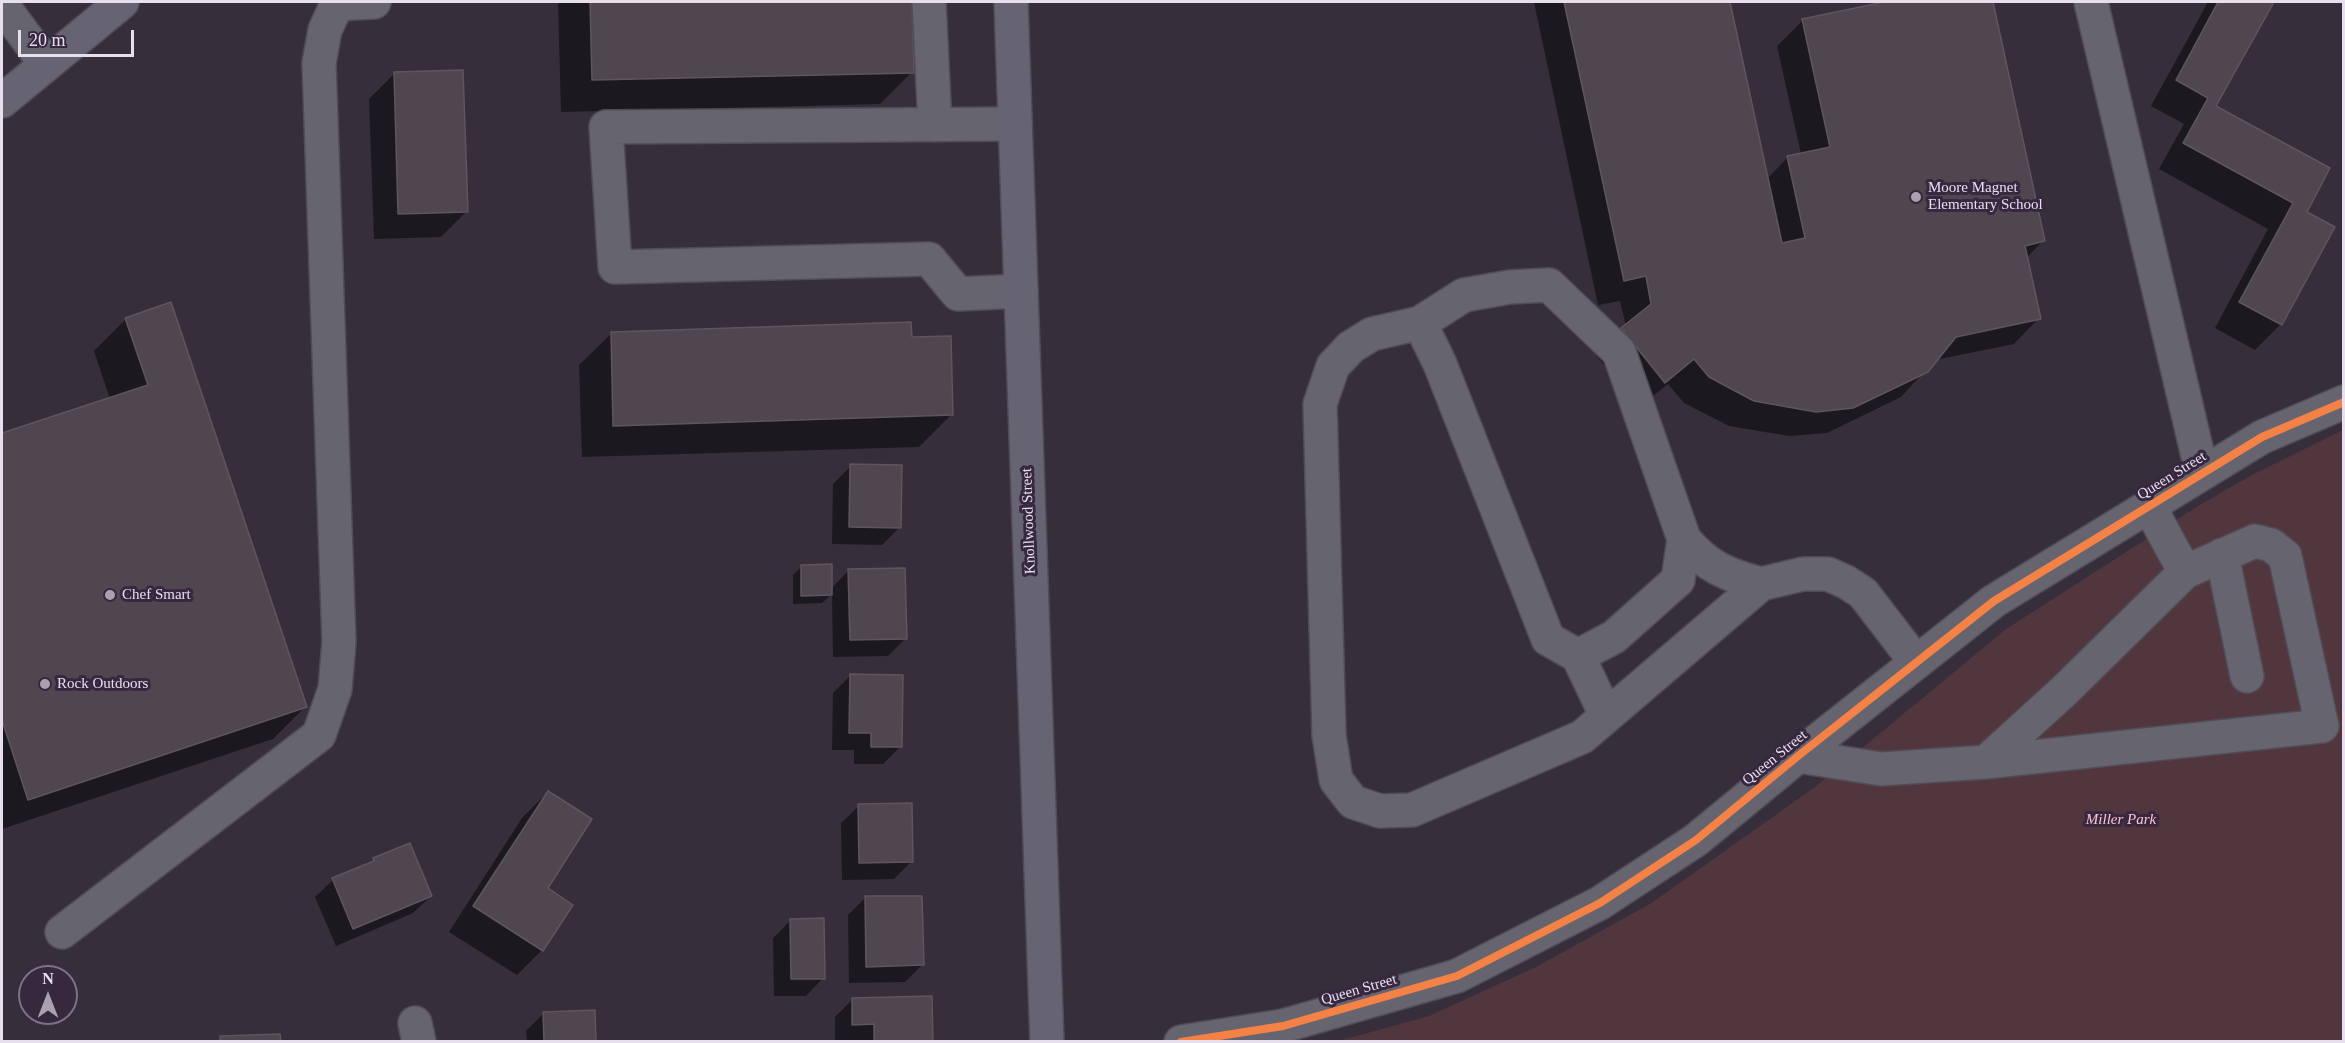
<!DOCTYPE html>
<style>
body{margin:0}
#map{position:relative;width:2345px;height:1043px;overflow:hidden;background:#362e3a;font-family:Georgia,serif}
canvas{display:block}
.frame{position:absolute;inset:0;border:3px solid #e7dfee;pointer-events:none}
.north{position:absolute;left:18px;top:965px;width:60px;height:60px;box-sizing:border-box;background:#372840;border:2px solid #7d7186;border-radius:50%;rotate:0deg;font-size:16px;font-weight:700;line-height:24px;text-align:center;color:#e7dfee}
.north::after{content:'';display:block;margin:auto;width:21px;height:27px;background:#a9a1af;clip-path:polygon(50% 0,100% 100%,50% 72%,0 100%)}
.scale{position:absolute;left:18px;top:30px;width:116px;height:27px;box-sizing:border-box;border:3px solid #e7dfee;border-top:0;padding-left:8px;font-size:18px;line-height:21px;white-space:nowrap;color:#e7dfee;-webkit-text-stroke:4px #372840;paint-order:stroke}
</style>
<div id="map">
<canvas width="2345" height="1043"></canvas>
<div class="frame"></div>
<div class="north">N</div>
<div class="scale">20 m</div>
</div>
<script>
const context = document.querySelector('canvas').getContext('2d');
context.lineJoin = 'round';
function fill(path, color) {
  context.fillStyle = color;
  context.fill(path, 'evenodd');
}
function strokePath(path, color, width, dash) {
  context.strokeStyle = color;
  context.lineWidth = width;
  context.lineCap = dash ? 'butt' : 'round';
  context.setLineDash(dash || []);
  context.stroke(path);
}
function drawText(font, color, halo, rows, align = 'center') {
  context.font = font + ' Georgia,serif';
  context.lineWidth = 6;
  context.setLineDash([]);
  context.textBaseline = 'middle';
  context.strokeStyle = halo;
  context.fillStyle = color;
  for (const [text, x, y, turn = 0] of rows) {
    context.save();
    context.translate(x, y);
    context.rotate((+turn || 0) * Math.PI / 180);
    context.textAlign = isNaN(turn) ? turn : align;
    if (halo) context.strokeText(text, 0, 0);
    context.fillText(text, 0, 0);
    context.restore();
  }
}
fill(new Path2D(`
 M 2343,430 L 2343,1041 L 1335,1042 L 1429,1016 L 1536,967 L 1650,904 L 1815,787 L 2006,629 L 2198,506 L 2252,475 Z`), '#52363d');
fill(new Path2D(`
 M 560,2 L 910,2 L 912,72 L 880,104 L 561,112 L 558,4 Z
 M 1534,2 L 1728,2 L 1767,179 L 1788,157 L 1801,154 L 1777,46 L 1803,20 L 1891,2 L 1991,2 L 2043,241 L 2026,258 L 2039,318 L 2014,344 L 1935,360 L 1901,397 L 1827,433 L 1789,436 L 1729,426 L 1684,403 L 1668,384 L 1639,407 L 1596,355 L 1626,326 L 1620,301 L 1598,305 Z
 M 2208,2 L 2272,2 L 2214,107 L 2305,212 L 2333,227 L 2281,324 L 2255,350 L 2215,328 L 2268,229 L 2159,169 L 2184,124 L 2151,106 Z
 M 395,73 L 466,212 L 441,237 L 374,239 L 369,99 Z
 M 126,319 L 305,707 L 273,739 L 2,829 L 2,435 L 110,399 L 94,351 Z
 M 612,333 L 910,338 L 951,415 L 919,447 L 582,457 L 579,365 Z
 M 851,466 L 899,528 L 882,545 L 832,544 L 833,484 Z
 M 802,566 L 831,589 L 849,570 L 905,639 L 888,656 L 833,657 L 832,594 L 822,603 L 793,604 L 793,575 Z
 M 851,675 L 900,747 L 883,764 L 854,764 L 854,750 L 832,750 L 833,693 Z
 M 548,792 L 546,888 L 542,950 L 517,975 L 449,932 L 522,818 Z
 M 859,806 L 911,862 L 894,879 L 842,880 L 841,823 Z
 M 374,860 L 431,896 L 413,913 L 336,946 L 315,897 L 333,880 L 369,865 Z
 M 865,898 L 922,965 L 905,982 L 849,983 L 848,915 Z
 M 791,920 L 823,978 L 806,996 L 774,996 L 773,938 Z
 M 852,1000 L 932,1042 L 835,1041 L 835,1017 Z
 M 544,1013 L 594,1042 L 527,1042 L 526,1031 Z`), '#0007');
const building = new Path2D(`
 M 590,2 L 912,2 L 914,73 L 592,80 Z
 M 1564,2 L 1730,2 L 1782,243 L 1805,238 L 1787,156 L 1830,147 L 1802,19 L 1884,2 L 1993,2 L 2045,241 L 2025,246 L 2041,319 L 1956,337 L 1928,372 L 1853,408 L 1816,412 L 1754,401 L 1709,377 L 1694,359 L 1665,383 L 1621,328 L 1651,304 L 1646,276 L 1624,281 Z
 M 2218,2 L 2274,2 L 2216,106 L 2330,168 L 2307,212 L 2335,227 L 2282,325 L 2239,302 L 2293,203 L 2183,143 L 2208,98 L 2176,80 Z
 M 463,70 L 468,212 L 398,214 L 394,72 Z
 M 171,302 L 307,707 L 28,800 L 2,720 L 2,433 L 148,385 L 125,318 Z
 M 911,322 L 912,337 L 951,336 L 953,415 L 613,426 L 611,332 Z
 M 850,464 L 902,465 L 901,528 L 849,527 Z
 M 832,564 L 832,595 L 801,596 L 801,565 Z
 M 905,568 L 907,639 L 850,640 L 848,569 Z
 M 850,674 L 903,675 L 902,747 L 871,747 L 871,733 L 849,733 Z
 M 548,791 L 592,819 L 548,888 L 573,905 L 543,951 L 473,906 Z
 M 912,803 L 913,862 L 859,863 L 858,804 Z
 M 410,843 L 432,896 L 353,929 L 332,878 L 374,861 L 373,858 Z
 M 865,896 L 922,896 L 924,965 L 866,967 Z
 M 824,918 L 825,979 L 791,979 L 790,919 Z
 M 932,996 L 933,1042 L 874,1042 L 874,1024 L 852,1025 L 852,998 Z
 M 595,1010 L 596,1042 L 544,1042 L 543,1012 Z
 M 280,1034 L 281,1042 L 220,1042 L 220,1036 Z`);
fill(building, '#50464f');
strokePath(building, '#5f555f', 1.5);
const minor = new Path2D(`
 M 929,2 L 935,125
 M 2091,2 L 2202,473
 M 337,4 L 374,2
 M 2,5 L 46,64
 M 1015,124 L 606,127 L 615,267 L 929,259 L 958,294 L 1021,291
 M 1420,323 L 1440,364 L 1548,639 L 1578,656 L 1614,637 L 1678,580 L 1684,539 L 1619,352 L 1549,285 L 1510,287 L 1464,295 L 1420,323 L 1372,334 L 1351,347 L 1333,366 L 1320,404 L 1329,735 L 1336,780 L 1353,802 L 1380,811 L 1412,810 L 1582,737 L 1761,584 L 1803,574 L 1828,574 L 1846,582 L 1863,593 L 1916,662
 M 2149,506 L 2185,572
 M 1684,539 C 1707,567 1727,575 1761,584
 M 2222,555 L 2247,676
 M 1578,656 L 1606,715
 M 1798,756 L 1881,769 L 1986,762 L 2322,726 L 2285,556 L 2271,545 L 2255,541 L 2185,572 L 2064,691 L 1986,762
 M 62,932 L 319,735 L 335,689 L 339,642 L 319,63 L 325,30 L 337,4 L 335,2
 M 415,1023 L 419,1042
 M 1181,1042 L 1283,1026 L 1457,976 L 1600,903 L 1696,840 L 1798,756 L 1994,601 L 2262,437 L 2344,402`);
const major = new Path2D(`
 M 1011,2 L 1047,1042
 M 2,101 L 122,2`);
strokePath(minor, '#514b56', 36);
strokePath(major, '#514b56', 36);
strokePath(minor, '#65646f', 33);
strokePath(major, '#666472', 33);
strokePath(new Path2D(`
 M 1181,1042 L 1283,1026 L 1457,976 L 1600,903 L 1696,840 L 1798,756 L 1994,601 L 2262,437 L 2344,402`), '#f48246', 8);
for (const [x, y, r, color] of [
 [1916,197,6,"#a9a1af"],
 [110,595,6,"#a9a1af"],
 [45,684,6,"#a9a1af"]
]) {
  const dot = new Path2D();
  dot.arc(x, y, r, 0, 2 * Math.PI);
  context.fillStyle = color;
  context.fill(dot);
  strokePath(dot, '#372840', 2);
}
drawText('15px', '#e7dfee', '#372840', [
 ["Moore Magnet",1928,188],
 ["Elementary School",1928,205],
 ["Chef Smart",122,595],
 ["Rock Outdoors",57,684]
], 'left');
drawText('15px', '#e7dfee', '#372840', [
 ["Queen Street",2172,476,-32],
 ["Knollwood Street",1029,521,-92],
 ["Queen Street",1775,758,-39],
 ["Queen Street",1359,990,-16]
]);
drawText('italic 15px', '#fdc4cd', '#372840', [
 ["Miller Park",2121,820]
]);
</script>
